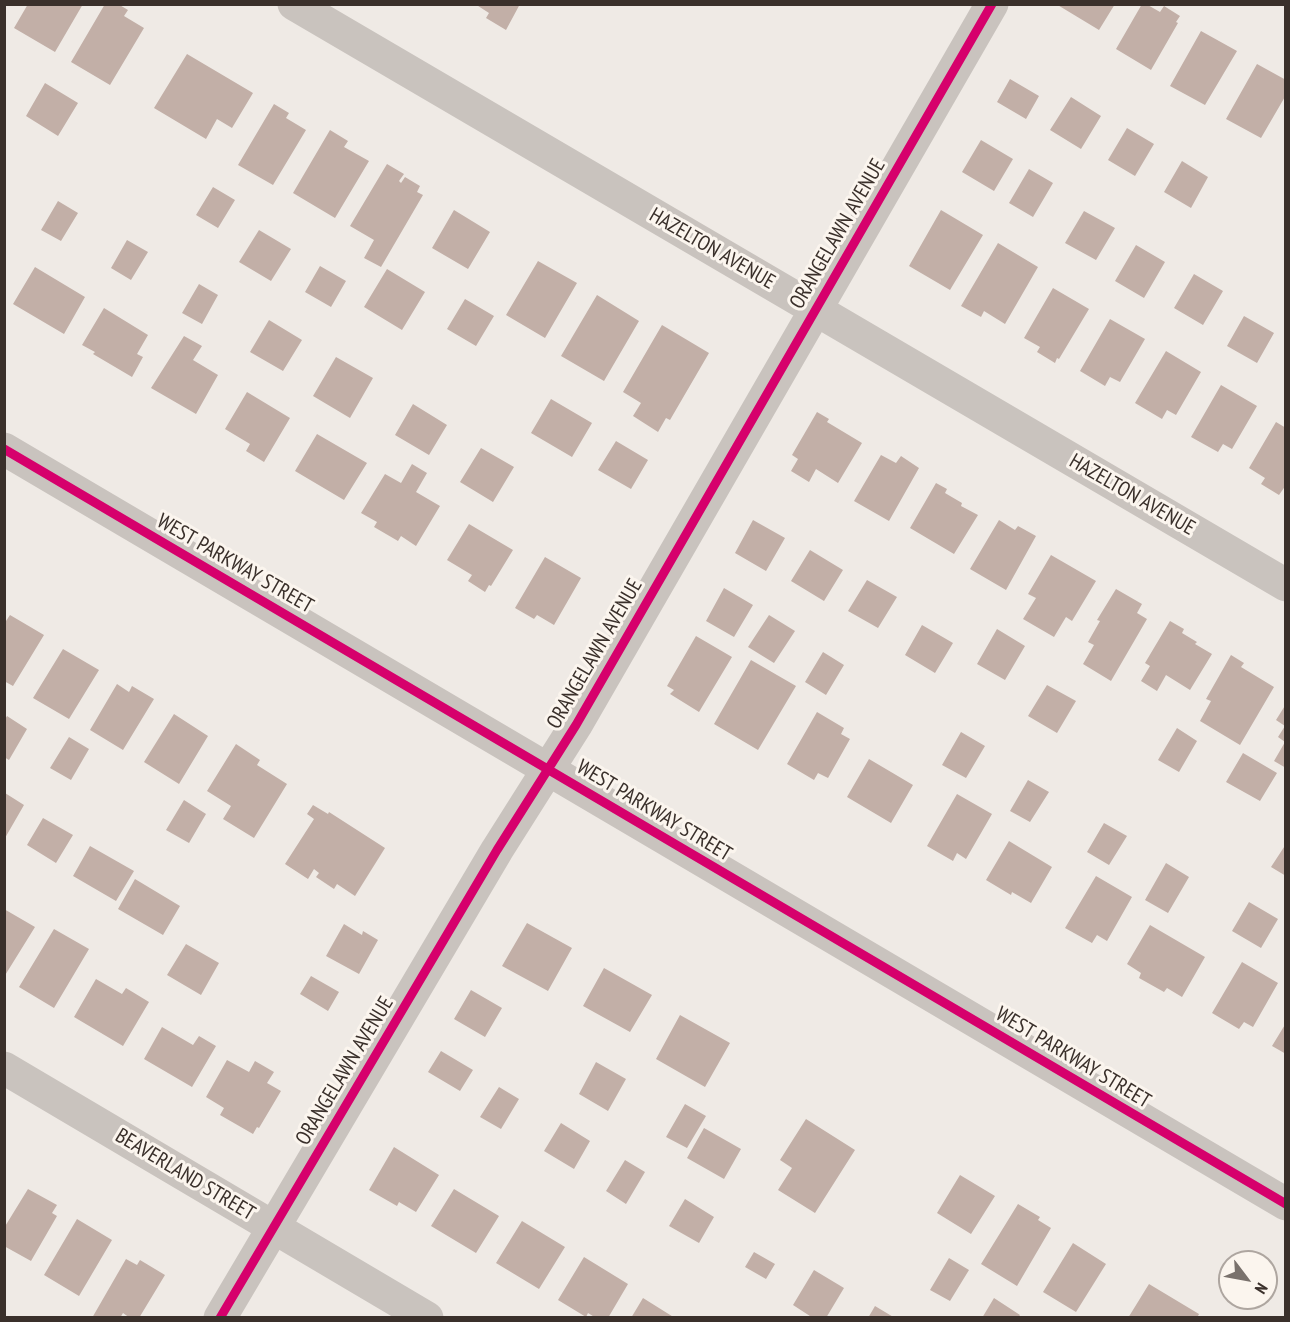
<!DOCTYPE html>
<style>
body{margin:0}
#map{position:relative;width:1290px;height:1322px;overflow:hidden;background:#efeae5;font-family:"PT Sans Narrow",sans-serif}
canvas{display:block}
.frame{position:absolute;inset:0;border:6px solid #3a302b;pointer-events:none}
.north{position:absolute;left:1218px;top:1250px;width:60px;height:60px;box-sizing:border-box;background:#fbf5ee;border:2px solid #aea6a0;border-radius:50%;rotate:122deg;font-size:16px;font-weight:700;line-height:24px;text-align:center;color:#3a302b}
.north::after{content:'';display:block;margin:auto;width:21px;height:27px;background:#79716c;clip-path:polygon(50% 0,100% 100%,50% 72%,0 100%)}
</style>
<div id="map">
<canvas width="1290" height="1322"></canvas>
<div class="frame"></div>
<div class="north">N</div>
</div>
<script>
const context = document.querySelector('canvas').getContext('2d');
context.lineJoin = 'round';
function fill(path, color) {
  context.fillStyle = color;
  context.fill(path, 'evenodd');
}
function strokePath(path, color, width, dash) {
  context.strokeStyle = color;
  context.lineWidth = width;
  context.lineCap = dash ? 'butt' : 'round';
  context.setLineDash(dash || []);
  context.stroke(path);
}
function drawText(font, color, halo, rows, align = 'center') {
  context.font = font + ' "PT Sans Narrow",sans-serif';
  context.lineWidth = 6;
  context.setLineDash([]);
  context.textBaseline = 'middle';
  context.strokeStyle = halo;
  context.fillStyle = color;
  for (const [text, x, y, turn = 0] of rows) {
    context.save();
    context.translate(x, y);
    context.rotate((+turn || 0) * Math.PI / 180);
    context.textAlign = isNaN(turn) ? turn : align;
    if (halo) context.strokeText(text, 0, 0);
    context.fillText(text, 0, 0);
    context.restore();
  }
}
fill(new Path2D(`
 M 28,4 L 83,4 L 55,52 L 14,28 Z
 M 105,4 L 118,4 L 128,10 L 124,16 L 144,28 L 110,85 L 71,62 Z
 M 475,4 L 520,4 L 506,30 L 486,18 L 489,13 Z
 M 1056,4 L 1115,4 L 1099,30 Z
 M 1142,4 L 1146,4 L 1160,12 L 1164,6 L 1180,16 L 1176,22 L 1178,23 L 1151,70 L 1116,49 Z
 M 1201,31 L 1237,51 L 1205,105 L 1170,86 Z
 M 187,54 L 253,93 L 232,128 L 217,119 L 206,139 L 154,108 Z
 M 1257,64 L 1286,80 L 1286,95 L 1261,138 L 1226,119 Z
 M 1010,79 L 1039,96 L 1026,119 L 997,102 Z
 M 45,83 L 78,103 L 58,136 L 26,116 Z
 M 1071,97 L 1101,116 L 1081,149 L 1050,130 Z
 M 274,104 L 289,113 L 286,118 L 306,130 L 273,185 L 238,165 Z
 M 1127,128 L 1154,144 L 1135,176 L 1108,160 Z
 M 330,130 L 348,141 L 344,147 L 369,161 L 335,218 L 293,193 Z
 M 981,140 L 1013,159 L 994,191 L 962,172 Z
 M 1182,161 L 1208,177 L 1191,208 L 1164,192 Z
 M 387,164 L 404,174 L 399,181 L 401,183 L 405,177 L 420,186 L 417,192 L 423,195 L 381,267 L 364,258 L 374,240 L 350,226 Z
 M 1029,169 L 1053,183 L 1033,217 L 1009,203 Z
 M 213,187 L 235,200 L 218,228 L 196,215 Z
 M 58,201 L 78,213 L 61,241 L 41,230 Z
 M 454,210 L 490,232 L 468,269 L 432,248 Z
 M 941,210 L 983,235 L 950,290 L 909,266 Z
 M 1084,211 L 1115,228 L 1096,260 L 1065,243 Z
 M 259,230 L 291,249 L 271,281 L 239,262 Z
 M 127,240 L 148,252 L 131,280 L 111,268 Z
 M 998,243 L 1038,267 L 1005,324 L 984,311 L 981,317 L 961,306 Z
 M 1136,245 L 1165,262 L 1144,298 L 1115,281 Z
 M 538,261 L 577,283 L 545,338 L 506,315 Z
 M 320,266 L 346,281 L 331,307 L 305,292 Z
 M 35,267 L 85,297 L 64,334 L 13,304 Z
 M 387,269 L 425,292 L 402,330 L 364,307 Z
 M 1194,274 L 1223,291 L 1203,325 L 1174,308 Z
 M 199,284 L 218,295 L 202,324 L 182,313 Z
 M 1053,288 L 1089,309 L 1059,359 L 1057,358 L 1055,363 L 1037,352 L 1040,347 L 1024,338 Z
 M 597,295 L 639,321 L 604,381 L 561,356 Z
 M 465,299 L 494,316 L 476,346 L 447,329 Z
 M 104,308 L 148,335 L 137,354 L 143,357 L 132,377 L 93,354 L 95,352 L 82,345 Z
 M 1244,316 L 1274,333 L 1257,363 L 1227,346 Z
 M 1110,319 L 1145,339 L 1120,382 L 1110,377 L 1105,386 L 1080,371 Z
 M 269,320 L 302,340 L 283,371 L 250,352 Z
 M 662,325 L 709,353 L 670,420 L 666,418 L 658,432 L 633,416 L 641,403 L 623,392 Z
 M 184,336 L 202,346 L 193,360 L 218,375 L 196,414 L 151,388 Z
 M 1166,351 L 1201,372 L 1176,415 L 1167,410 L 1162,419 L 1135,403 Z
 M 336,357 L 373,378 L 350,418 L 313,396 Z
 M 1221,385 L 1257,406 L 1232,449 L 1223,444 L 1218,452 L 1191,437 Z
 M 247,392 L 290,418 L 264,462 L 246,451 L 250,444 L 225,429 Z
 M 551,399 L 592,423 L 572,457 L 531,433 Z
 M 413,404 L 447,425 L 429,455 L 395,435 Z
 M 817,412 L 829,419 L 827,422 L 862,443 L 838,483 L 816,469 L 809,482 L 791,471 L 798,459 L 792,455 Z
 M 1276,422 L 1286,428 L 1286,485 L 1279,495 L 1261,484 L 1265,478 L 1249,468 Z
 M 317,434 L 367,463 L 344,500 L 295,471 Z
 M 616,441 L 648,460 L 631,489 L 598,470 Z
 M 481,448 L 514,467 L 493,502 L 460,482 Z
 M 881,455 L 896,463 L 901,456 L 919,468 L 889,521 L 854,501 Z
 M 412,464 L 427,473 L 416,492 L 440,506 L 416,546 L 401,536 L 398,541 L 374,527 L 377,522 L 361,513 L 385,474 L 401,483 Z
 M 936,483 L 947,489 L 945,493 L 962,503 L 961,506 L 978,515 L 954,554 L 910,528 Z
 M 753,520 L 785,538 L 766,571 L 735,553 Z
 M 999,520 L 1015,530 L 1018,526 L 1036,536 L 1006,590 L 970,569 Z
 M 469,524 L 513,550 L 491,586 L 489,585 L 485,592 L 468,581 L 472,575 L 447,560 Z
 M 810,550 L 843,570 L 824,601 L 791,581 Z
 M 1051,555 L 1096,581 L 1072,621 L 1066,617 L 1054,637 L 1023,619 L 1036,598 L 1028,594 Z
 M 545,557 L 581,578 L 554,625 L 537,615 L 534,619 L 515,608 Z
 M 867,580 L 897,597 L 878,628 L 848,611 Z
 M 724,588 L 753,605 L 734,637 L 706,621 Z
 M 1116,589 L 1142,604 L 1137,613 L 1147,619 L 1111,681 L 1083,664 L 1094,645 L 1088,642 L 1100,621 L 1097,620 Z
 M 10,615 L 44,635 L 13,686 L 4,681 L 4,624 Z
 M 769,615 L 795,631 L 774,663 L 748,647 Z
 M 1170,621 L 1184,629 L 1182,633 L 1197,642 L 1195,644 L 1212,654 L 1190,690 L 1166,675 L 1157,691 L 1141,681 L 1150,666 L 1145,663 Z
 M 922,625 L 953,643 L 935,673 L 905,655 Z
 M 997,629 L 1025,646 L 1005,680 L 977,664 Z
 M 696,636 L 732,657 L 699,712 L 670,694 L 674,690 L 667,686 Z
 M 63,649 L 99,670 L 69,719 L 33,698 Z
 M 823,652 L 844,665 L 826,695 L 805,682 Z
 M 1231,655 L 1244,663 L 1241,667 L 1274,687 L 1240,745 L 1200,721 L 1211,701 L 1206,699 Z
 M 751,660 L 796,686 L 758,750 L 714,724 Z
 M 117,684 L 129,692 L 132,686 L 154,699 L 123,750 L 90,730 Z
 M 1047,685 L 1076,701 L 1057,733 L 1028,716 Z
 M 1286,704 L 1286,768 L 1274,761 L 1285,742 L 1278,737 L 1285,726 L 1276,720 Z
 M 817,712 L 844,728 L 841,734 L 850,739 L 828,778 L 818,773 L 814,780 L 787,764 Z
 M 174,714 L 208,736 L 179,784 L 144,762 Z
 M 7,716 L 27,729 L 9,760 L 4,757 L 4,721 Z
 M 1177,728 L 1197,741 L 1179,772 L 1158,760 Z
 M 961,732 L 985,746 L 966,778 L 942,765 Z
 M 69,737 L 89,749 L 71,780 L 50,768 Z
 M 236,744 L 260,760 L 257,765 L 287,784 L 254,838 L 223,819 L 231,806 L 207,791 Z
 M 1243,753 L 1277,773 L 1260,801 L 1226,782 Z
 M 869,759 L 913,785 L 891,823 L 847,797 Z
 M 1028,780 L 1049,792 L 1030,822 L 1010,811 Z
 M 5,793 L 24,805 L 5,838 Z
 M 957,794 L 992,814 L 966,859 L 957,853 L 953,861 L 927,846 Z
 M 184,800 L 206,814 L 189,843 L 166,830 Z
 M 313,805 L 328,814 L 329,812 L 385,848 L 355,896 L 337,884 L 334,889 L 316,877 L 319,873 L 314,869 L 308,879 L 285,864 L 314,819 L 307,814 Z
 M 43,818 L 73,835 L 56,863 L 27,845 Z
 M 1104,823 L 1127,836 L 1109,865 L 1087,852 Z
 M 1009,841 L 1052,867 L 1031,903 L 1012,892 L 1011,895 L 986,880 Z
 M 1286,844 L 1286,876 L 1271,867 Z
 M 90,846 L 134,871 L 116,901 L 73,876 Z
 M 1166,863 L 1189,877 L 1168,913 L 1145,900 Z
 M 1096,876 L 1132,897 L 1107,941 L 1097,935 L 1092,943 L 1065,928 Z
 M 135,879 L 180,906 L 163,935 L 118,909 Z
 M 1249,902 L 1278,919 L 1261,948 L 1232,931 Z
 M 4,909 L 35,927 L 4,977 Z
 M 527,923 L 572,948 L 548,991 L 502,966 Z
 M 344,924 L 362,935 L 363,931 L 378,940 L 359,974 L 326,956 Z
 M 1150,925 L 1205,957 L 1182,997 L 1167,988 L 1164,992 L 1139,978 L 1141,973 L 1127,964 Z
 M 54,929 L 89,949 L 54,1008 L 19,987 Z
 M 186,944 L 219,963 L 201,995 L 167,975 Z
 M 1242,962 L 1278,983 L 1253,1027 L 1244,1022 L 1239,1029 L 1212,1013 Z
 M 604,968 L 652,995 L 630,1032 L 583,1006 Z
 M 311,976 L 339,992 L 328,1011 L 300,994 Z
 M 96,979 L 122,994 L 126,988 L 149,1002 L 123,1046 L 74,1017 Z
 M 471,990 L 502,1008 L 485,1037 L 454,1019 Z
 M 680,1015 L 730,1043 L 705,1087 L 656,1059 Z
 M 1286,1023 L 1286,1054 L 1272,1046 Z
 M 162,1027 L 193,1045 L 199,1036 L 216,1046 L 192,1087 L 144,1059 Z
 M 441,1051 L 473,1070 L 460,1091 L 428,1072 Z
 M 227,1060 L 249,1072 L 255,1061 L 274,1072 L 267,1083 L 281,1091 L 259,1128 L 257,1127 L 253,1134 L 220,1115 L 224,1108 L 206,1097 Z
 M 596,1062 L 626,1079 L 608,1111 L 579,1094 Z
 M 499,1087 L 519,1099 L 501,1129 L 480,1117 Z
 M 685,1104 L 706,1116 L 687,1148 L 666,1137 Z
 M 806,1119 L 855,1150 L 815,1213 L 778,1190 L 792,1168 L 780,1160 Z
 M 561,1123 L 590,1141 L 574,1169 L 544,1151 Z
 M 704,1128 L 741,1149 L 724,1179 L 687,1158 Z
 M 394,1147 L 439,1175 L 416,1212 L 399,1202 L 397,1206 L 369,1190 Z
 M 625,1160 L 645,1172 L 626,1204 L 606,1191 Z
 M 960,1175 L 995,1196 L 971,1234 L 937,1213 Z
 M 28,1189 L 57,1205 L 52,1213 L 57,1216 L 31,1261 L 4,1246 L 4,1228 Z
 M 454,1189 L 499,1216 L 476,1253 L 431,1226 Z
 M 685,1199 L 714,1217 L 699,1243 L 669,1226 Z
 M 1018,1204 L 1040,1217 L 1038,1220 L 1051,1228 L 1017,1286 L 981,1264 Z
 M 77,1219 L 112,1240 L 79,1296 L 44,1275 Z
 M 522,1221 L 565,1247 L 539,1289 L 496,1263 Z
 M 1073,1243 L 1106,1264 L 1076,1312 L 1043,1292 Z
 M 754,1252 L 775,1264 L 766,1279 L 745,1267 Z
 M 584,1257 L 628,1284 L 608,1318 L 596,1318 L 588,1313 L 586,1317 L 558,1300 Z
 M 949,1258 L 969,1270 L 950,1301 L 930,1290 Z
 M 126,1259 L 137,1265 L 140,1260 L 165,1275 L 139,1318 L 130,1318 L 123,1313 L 120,1318 L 92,1318 Z
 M 814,1270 L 844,1288 L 826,1318 L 813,1318 L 793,1305 Z
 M 1149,1284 L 1199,1314 L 1197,1318 L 1128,1318 Z
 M 643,1298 L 675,1318 L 631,1318 Z
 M 994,1298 L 1020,1315 L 1018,1318 L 982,1318 Z
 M 875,1306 L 895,1318 L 868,1318 Z`), '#c2afa7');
strokePath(new Path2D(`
 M 294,4 L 1286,585
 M 4,449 L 1286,1204
 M 4,1068 L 427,1318
 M 220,1318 L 497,850 L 576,725 L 992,4`), '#c9c3be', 33);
strokePath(new Path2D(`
 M 4,449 L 1286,1204
 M 220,1318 L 497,850 L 576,725 L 992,4`), '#d6006c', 9);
drawText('21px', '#3a302b', '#fbf5ee', [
 ["ORANGELAWN AVENUE",838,234,-60],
 ["HAZELTON AVENUE",712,249,30],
 ["HAZELTON AVENUE",1132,495,30],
 ["WEST PARKWAY STREET",235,564,30],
 ["ORANGELAWN AVENUE",595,654,-60],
 ["WEST PARKWAY STREET",654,811,31],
 ["WEST PARKWAY STREET",1073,1058,31],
 ["ORANGELAWN AVENUE",345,1071,-59],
 ["BEAVERLAND STREET",185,1175,31]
]);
</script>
